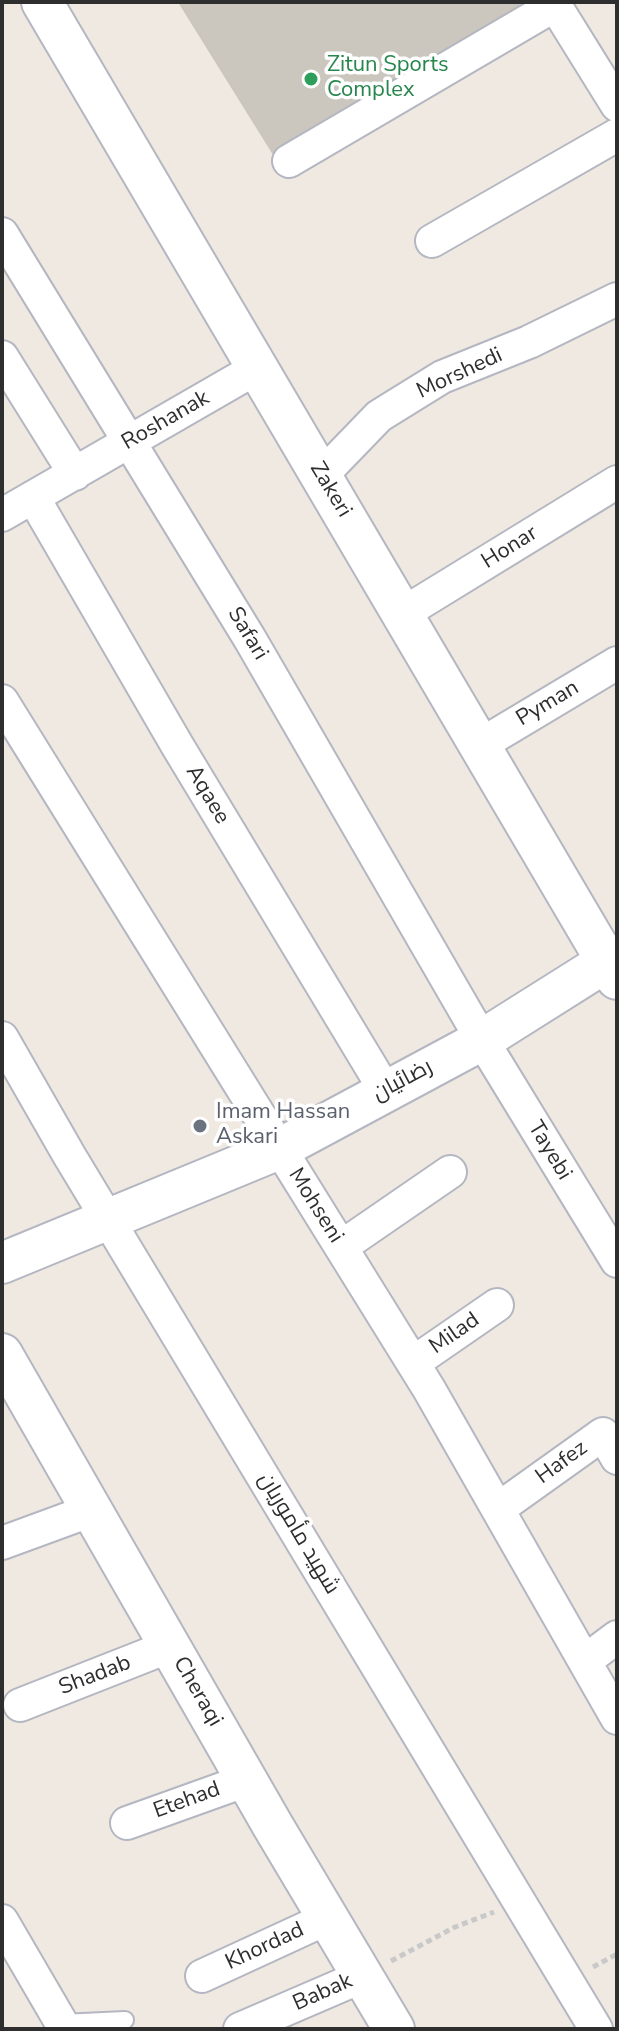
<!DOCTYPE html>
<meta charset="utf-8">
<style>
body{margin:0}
#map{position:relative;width:619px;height:2031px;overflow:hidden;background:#efe9e1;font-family:"Nunito Sans",sans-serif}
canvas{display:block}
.frame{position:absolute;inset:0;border:4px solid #2e2e2e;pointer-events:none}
</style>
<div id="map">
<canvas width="619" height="2031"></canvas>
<div class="frame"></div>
</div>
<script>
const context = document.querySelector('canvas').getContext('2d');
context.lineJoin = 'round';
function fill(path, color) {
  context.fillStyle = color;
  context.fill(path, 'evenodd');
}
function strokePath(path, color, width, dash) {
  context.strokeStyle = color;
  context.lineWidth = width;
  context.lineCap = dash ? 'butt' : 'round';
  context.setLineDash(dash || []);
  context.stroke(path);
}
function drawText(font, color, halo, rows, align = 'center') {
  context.font = font + ' "Nunito Sans",Cairo,sans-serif';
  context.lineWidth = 7;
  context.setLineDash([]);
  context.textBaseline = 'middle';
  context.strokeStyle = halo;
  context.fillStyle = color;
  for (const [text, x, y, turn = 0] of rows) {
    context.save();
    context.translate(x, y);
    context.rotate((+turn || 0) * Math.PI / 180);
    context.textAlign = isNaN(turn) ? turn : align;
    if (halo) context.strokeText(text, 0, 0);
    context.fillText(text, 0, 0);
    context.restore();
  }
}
const building = new Path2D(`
 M 179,2 L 517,2 L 519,5 L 273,153 Z`);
fill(building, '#cbc7bf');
strokePath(building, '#cbc5ba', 2);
const service = new Path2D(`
 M 61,2023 L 125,2020`);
const minor = new Path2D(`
 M 553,2 L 617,105
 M 289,161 L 555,5
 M 2,234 L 250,639 L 482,1040 L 617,1261
 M 432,241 L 617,135
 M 2,357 L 75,474
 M 321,476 L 379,416 L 442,377 L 529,342 L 617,299
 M 33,497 L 177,745 L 385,1090
 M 2,515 L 257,368
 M 402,614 L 617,482
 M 2,701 L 429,1389 L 617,1718
 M 480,745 L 617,663
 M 2,1038 L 69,1155 L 596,2029
 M 341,1247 L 450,1172
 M 413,1363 L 497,1305
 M 498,1509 L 603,1434 L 617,1458
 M 2,1543 L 92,1510
 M 585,1661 L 617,1637
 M 20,1705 L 170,1646
 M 127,1823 L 247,1780
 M 2,1921 L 65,2029
 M 202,1976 L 328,1918
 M 240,2029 L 363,1976`);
const tertiary = new Path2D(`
 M 42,2 L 617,979
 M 2,1263 L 279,1149 L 482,1040 L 617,955
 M 2,1354 L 273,1826 L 394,2029`);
strokePath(service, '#b4b7c1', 20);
strokePath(minor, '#b4b7c1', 36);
strokePath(tertiary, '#b4b7c1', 44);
strokePath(new Path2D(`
 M 391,1961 L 455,1927 L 494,1912
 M 593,1967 L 617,1954`), '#c9c9c9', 5, [6, 4]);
strokePath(service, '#fff', 16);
strokePath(minor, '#fff', 32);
strokePath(tertiary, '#fff', 40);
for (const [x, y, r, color] of [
 [311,79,8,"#2e9e5b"],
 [200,1126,8,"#6b7280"]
]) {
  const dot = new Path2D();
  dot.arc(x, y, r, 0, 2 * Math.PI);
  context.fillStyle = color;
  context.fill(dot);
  strokePath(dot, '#fff', 3);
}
drawText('22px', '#27864d', '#fff', [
 ["Zitun Sports",327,66],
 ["Complex",327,91]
], 'left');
drawText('22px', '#2e2e2e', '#fff', [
 ["Morshedi",460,374,-25],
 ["Roshanak",166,421,-30],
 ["Zakeri",330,490,59],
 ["Honar",510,548,-32],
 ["Safari",247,634,59],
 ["Pyman",548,704,-31],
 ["Aqaee",207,795,59],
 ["رضائیان",403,1081,-28],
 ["Tayebi",549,1151,59],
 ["Mohseni",315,1206,58],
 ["Milad",455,1334,-35],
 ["Hafez",562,1463,-36],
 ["شهید مأموریان",298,1534,59],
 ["Shadab",95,1676,-21],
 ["Cheraqi",197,1692,60],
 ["Etehad",187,1801,-20],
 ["Khordad",265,1947,-25],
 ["Babak",323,1993,-24]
]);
drawText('22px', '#5b616d', '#fff', [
 ["Imam Hassan",216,1113],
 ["Askari",216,1138]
], 'left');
</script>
